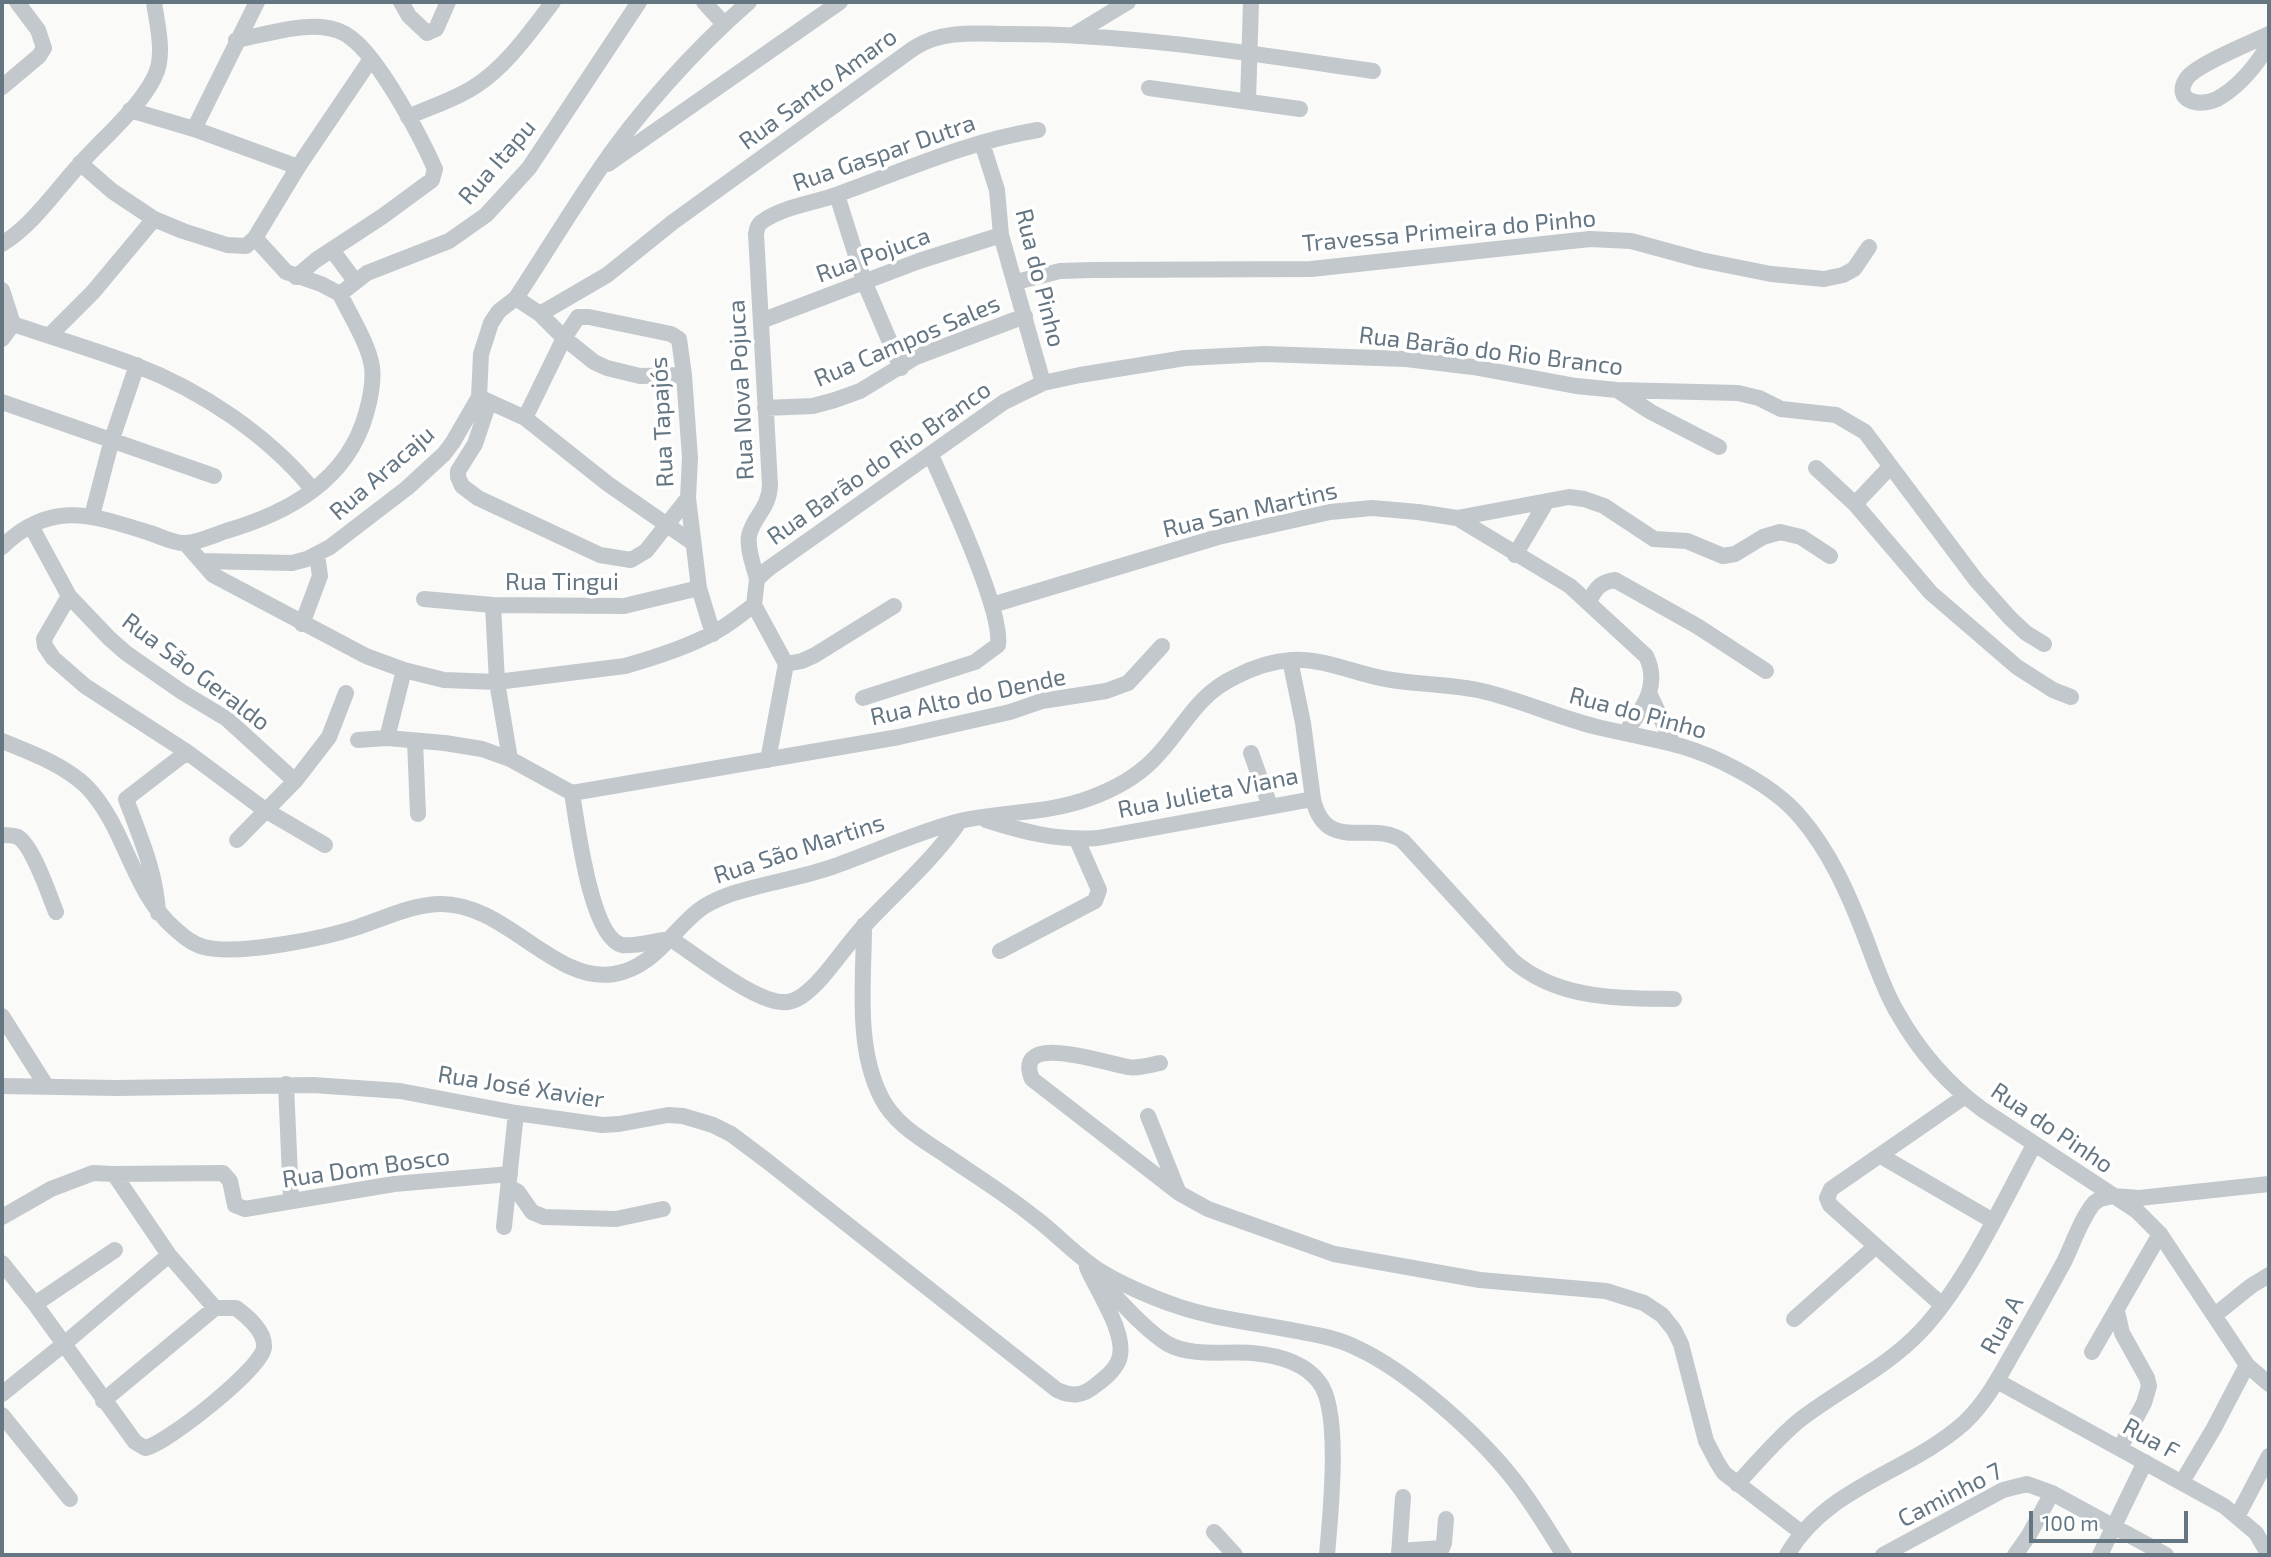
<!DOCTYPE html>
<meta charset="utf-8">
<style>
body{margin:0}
#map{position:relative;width:2271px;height:1557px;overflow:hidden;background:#fafaf8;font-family:"Exo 2",sans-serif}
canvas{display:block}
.frame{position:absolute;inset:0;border:4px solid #657683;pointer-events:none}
.scale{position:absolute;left:2029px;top:1511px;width:159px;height:32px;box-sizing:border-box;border:4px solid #657683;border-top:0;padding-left:9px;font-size:21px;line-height:24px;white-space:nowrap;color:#657683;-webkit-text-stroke:5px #fff;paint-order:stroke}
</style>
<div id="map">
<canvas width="2271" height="1557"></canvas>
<div class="frame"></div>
<div class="scale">100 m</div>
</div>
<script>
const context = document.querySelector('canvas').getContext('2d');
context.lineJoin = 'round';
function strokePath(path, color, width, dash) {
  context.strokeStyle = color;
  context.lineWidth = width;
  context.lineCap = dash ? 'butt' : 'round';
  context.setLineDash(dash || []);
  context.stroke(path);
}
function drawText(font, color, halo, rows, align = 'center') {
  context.font = font + ' "Exo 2",sans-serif';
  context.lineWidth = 7;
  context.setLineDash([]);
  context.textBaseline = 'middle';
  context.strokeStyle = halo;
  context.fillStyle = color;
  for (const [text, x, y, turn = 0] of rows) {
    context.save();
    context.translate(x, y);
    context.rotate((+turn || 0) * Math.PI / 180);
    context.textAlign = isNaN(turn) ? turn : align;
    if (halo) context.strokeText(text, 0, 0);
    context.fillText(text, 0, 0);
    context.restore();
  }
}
strokePath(new Path2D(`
 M 401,2 L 409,16 L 427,33 L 436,29 L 448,2
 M 704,2 L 724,24
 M 1075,34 L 1128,2
 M 2269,34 C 2253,42 2197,64 2187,78 C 2172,100 2198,108 2217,99 C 2240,86 2256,66 2269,44
 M 236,40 C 263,35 294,25 321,27 C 332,28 343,31 351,38 C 379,58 421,137 435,169 L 432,180 L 383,216 L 316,260 L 296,277
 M 2,87 L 39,56 L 44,48 L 38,30 L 17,2
 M 1149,88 L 1300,109
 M 1248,101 L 1251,2
 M 130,110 L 194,129 L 298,167
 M 408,117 C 430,107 454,100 474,87 C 506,67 530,32 553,2
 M 194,129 L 257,2
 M 982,143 L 997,190 L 1001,235 L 1043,383
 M 80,163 L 112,191 L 154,219 L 183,231 L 227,245 L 246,246 L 255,238 L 298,167 L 371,59
 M 608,164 L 840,2
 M 837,195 L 864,281 L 901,368
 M 255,238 L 286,272 L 321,284 L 340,294
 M 2,244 C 34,224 56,190 81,163 C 103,138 146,102 157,71 C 164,50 157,24 154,2
 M 332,250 L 355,281
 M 1016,282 L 1060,271 L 1093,270 L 1311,269 L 1590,239 L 1631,241 L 1701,260 L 1771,274 L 1824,279 L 1843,275 L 1854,269 L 1869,247
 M 2,290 L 13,324 C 54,338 95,350 135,365 C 201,390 268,435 313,490
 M 340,294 L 367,273 L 449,241 L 486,215 L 529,168 L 639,2
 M 516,298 L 540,314 L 564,338 L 594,362 L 607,368 L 640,376 L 684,375
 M 540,314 L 607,275 L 673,222 L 914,48 C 944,29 979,34 1012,34 C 1133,34 1254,54 1373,71
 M 761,321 L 919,261 L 1001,235
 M 49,336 L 93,292 L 154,219
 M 2,339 L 13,324
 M 1617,390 L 1651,412 L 1719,447
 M 481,398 L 525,418 L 608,484 L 693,543
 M 2,402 L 214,476
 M 489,402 L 475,444 L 458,471 L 458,477 L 462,486 L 478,498 L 600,555 L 631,560 L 646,551 L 688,498
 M 765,408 L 813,406 L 835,400 L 860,391 L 916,357 L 1025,316
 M 525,418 L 564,338 L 578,317 L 589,317 L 671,334 L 679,339 L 684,375 L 690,458 L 688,498 L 699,588 L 713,634
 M 1816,468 L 1855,504 L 1931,593 L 2017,667 L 2053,690 L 2071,697
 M 1855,504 L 1890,467
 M 92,516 L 112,439 L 137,365
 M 1457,518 L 1569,497 L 1584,499 L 1604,506 L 1654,539 L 1687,541 L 1723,556 L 1735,554 L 1763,537 L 1780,532 L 1801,537 L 1830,556
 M 31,526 L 69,596 L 109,638 L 126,653 L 182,692 L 227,719 L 295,781
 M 185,543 L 213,575 L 366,656 L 404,670 L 444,680 L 497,682 L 625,666 C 653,658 688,647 713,633 C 728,626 741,614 754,605 L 757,579 L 768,569 L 1004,402 L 1043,383 L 1080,375 L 1185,358 L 1265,354 L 1406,359 L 1473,367 L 1576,386 L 1617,390 L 1738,393 L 1759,398 L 1781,409 L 1836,415 L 1865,432 L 1976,580 L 2010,618 L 2026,633 L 2044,644
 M 2,547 C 51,499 92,515 150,533 C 160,536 175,544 185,543 C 198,543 214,535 226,531 C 288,513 347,481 366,414 C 370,400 374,383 372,367 C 369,345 350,315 340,294
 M 1515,555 L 1547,501
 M 201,561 L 292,563 L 307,559 L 330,547 L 407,488 L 444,454 L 453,442 L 479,397 L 481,354 L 491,323 L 499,311 L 516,298 C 543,257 569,214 597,173 C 637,113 695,49 749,2
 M 757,579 C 754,566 747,550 749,536 C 753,516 769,510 770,485 L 756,234 C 757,228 758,224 763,221 C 785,206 815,203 839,194 C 905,170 969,141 1038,130
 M 69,596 L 44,639 L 45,646 L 53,658 L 85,686 L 187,752 L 265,810 L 325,845
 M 424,599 L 493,605 L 624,606 L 699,588
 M 1588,603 C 1595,590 1599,582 1615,580 L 1697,626 L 1766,671
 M 493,605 L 497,682 L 510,759
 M 754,605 L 786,664 L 768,760
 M 992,605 L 1218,537 L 1330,512 L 1372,508 L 1418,512 L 1457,518 L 1570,586 L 1646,656 C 1661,686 1642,709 1625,733
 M 302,624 L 320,576 L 317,555
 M 786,664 L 802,661 L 815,655 L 894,606
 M 1650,695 L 1672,742
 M 863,698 L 975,662 L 998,645 C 1003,610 947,492 931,455
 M 387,738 L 404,670
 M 358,740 L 387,738 L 445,743 L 482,749 L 510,759 L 572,793 L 899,737 L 1010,712 L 1042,701 L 1106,691 L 1128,683 L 1162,646
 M 2,741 C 31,753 63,764 86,786 C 126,827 131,890 174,928 C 183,936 192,944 204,947 C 238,956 325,938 358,927 C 385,918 411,905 439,904 C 505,902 554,984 614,974 C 653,968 670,933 699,910 C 708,903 720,898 731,894 C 765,883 801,878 835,866 C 877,851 917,832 960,821 C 1003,811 1048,814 1090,798 C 1112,790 1135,778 1152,761 C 1182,732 1194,696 1235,677 C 1252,668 1273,661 1292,660 C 1324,658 1356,674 1386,679 C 1418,685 1451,684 1482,691 C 1521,700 1557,717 1597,727 C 1648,739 1686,742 1734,768 C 1759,781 1783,796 1801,818 C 1830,852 1848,893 1864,934 C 1874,960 1883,988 1897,1012 C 1919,1051 1947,1084 1983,1110 L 2137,1211 L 2160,1234 L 2247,1365 L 2269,1384
 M 415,741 L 418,814
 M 1251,753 L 1270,806
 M 572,793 C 577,822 590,937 622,945 C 634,947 658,940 671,939 C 697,956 754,1001 782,1002 C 789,1003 796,1000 802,996 C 826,979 845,945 866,924 C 898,890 933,860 960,821
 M 1313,799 C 1326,855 1372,819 1403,841 L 1512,960 C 1558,1000 1617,998 1674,999
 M 986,820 C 1024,832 1058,841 1098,838 L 1313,799 L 1303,723 L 1290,660
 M 2,835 C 7,835 13,835 18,837 C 33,846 49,895 56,912
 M 237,840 L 295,781 L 329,737 L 346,693
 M 158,913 C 156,872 140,837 126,799 L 187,752
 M 864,925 C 864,980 855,1046 881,1097 C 894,1124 923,1140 947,1156 C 976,1176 1007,1195 1034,1217 C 1057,1234 1076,1256 1100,1271 C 1121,1284 1153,1298 1177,1306 C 1215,1319 1256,1323 1296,1331 C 1317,1335 1338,1338 1357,1348 C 1409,1372 1479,1435 1514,1480 C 1533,1504 1548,1530 1564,1555
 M 1000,951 L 1095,901 L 1099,890 L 1077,840
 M 2,1016 L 47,1087
 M 1160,1063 C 1150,1065 1138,1069 1128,1067 C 1107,1064 1012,1030 1032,1079 L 1179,1193 L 1208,1209 L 1334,1254 L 1480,1280 L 1606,1291 L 1644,1303 L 1662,1315 L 1674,1330 L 1681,1344 L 1706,1441 L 1717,1462 L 1724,1473 L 1802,1533
 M 286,1084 L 291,1200
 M 2,1086 L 117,1088 L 313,1085 L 400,1091 L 516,1113 L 602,1125 L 619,1124 L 668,1115 L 683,1116 L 713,1125 L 731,1134 L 767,1161 L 1057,1390 C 1072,1397 1083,1396 1096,1385 C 1105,1378 1113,1372 1118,1362 C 1130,1337 1097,1292 1087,1267
 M 1148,1116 L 1178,1191
 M 1881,1156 L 1993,1221
 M 509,1187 L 518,1192 L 532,1212 L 544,1217 L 616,1219 L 663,1209
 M 2,1217 L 51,1189 L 93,1173 L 114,1174 L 223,1173 L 230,1181 L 235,1205 L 245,1209 L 394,1184 L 510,1174
 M 504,1227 L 516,1113
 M 2,1263 L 35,1304 L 135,1442 L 145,1448 C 165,1445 264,1367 264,1347 C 265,1331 248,1317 236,1308 L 215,1308
 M 1094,1274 C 1115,1295 1144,1330 1168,1344 C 1191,1357 1227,1351 1252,1353 C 1276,1355 1304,1362 1319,1382 C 1342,1410 1330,1518 1327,1555
 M 35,1304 L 115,1250
 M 1942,1305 L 1830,1205 L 1827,1198 L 1831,1189 L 1964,1097
 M 2117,1311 L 2122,1333 L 2147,1378 L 2149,1386 L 2144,1403 L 2120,1448
 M 2215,1315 L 2251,1286 L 2269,1275
 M 1794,1319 L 1876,1246
 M 2092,1352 L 2160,1234
 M 1997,1381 L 2224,1506 L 2256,1533 L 2269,1555
 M 2,1394 L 64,1344 L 169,1255
 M 103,1401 L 215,1308 L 169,1255 L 114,1174
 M 2,1415 L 70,1499
 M 2182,1482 L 2214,1428 L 2247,1365
 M 1737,1484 C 1758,1462 1778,1437 1801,1419 C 1840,1389 1886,1368 1921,1331 C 1966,1283 2002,1204 2034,1145
 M 2238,1515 L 2269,1456
 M 1214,1532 L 1235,1555
 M 1399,1551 L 1442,1548 L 1444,1543 L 1446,1519
 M 1399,1555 L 1403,1497
 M 1787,1555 C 1827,1486 1908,1473 1964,1423 C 1988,1401 2002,1371 2018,1344 C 2034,1316 2050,1288 2065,1260 C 2074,1241 2081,1219 2094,1203 L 2100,1199 L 2113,1196 L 2139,1198 L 2269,1184
 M 1883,1555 L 2003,1490 L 2027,1484 L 2052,1493 L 2166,1555
 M 2015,1555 L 2029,1535 L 2052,1493
 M 2100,1555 L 2145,1462`), '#c3c8cc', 16);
drawText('24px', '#657683', '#fff', [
 ["Rua Santo Amaro",818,89,-36],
 ["Rua Gaspar Dutra",884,153,-19],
 ["Rua Itapu",497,162,-49],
 ["Travessa Primeira do Pinho",1449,231,-5],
 ["Rua Pojuca",873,255,-20],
 ["Rua do Pinho",1040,278,76],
 ["Rua Campos Sales",907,341,-23],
 ["Rua Barão do Rio Branco",1491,351,7],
 ["Rua Nova Pojuca",741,390,-93],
 ["Rua Tapajós",662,422,-93],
 ["Rua Barão do Rio Branco",879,463,-35],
 ["Rua Aracaju",382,473,-41],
 ["Rua San Martins",1250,510,-13],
 ["Rua Tingui",562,582],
 ["Rua São Geraldo",196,672,37],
 ["Rua Alto do Dende",968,697,-12],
 ["Rua do Pinho",1638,713,15],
 ["Rua Julieta Viana",1208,793,-11],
 ["Rua São Martins",799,849,-18],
 ["Rua José Xavier",521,1087,9],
 ["Rua do Pinho",2052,1128,34],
 ["Rua Dom Bosco",366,1168,-8],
 ["Rua A",2002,1325,-61],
 ["Rua F",2151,1439,29],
 ["Caminho 7",1950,1495,-27]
]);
</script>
